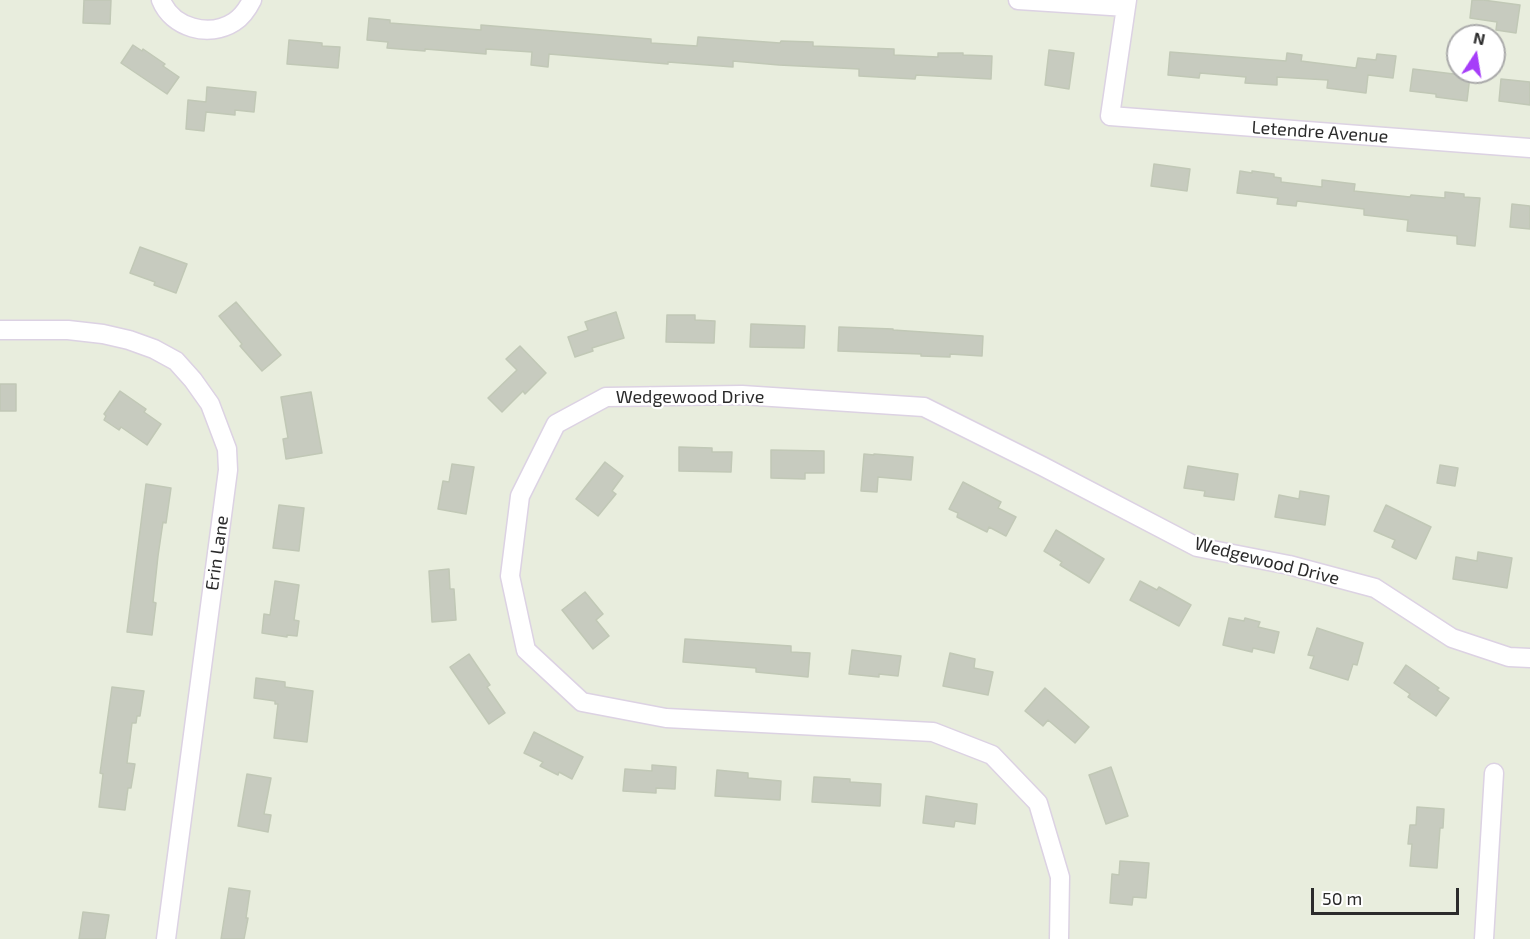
<!DOCTYPE html>
<style>
body{margin:0}
#map{position:relative;width:1530px;height:939px;overflow:hidden;background:#e8eddd;font-family:"Exo 2",sans-serif}
canvas{display:block}
.north{position:absolute;left:1446px;top:24px;width:60px;height:60px;box-sizing:border-box;background:#fff;border:2px solid #aaa;border-radius:50%;rotate:12deg;font-size:16px;font-weight:700;line-height:24px;text-align:center;color:#2b2b2b}
.north::after{content:'';display:block;margin:auto;width:21px;height:27px;background:#a63df9;clip-path:polygon(50% 0,100% 100%,50% 72%,0 100%)}
.scale{position:absolute;left:1311px;top:888px;width:148px;height:27px;box-sizing:border-box;border:3px solid #2b2b2b;border-top:0;padding-left:8px;font-size:18px;line-height:21px;white-space:nowrap;color:#2b2b2b;-webkit-text-stroke:4px #fff;paint-order:stroke}
</style>
<div id="map">
<canvas width="1530" height="939"></canvas>
<div class="north">N</div>
<div class="scale">50 m</div>
</div>
<script>
const context = document.querySelector('canvas').getContext('2d');
context.lineJoin = 'round';
function fill(path, color) {
  context.fillStyle = color;
  context.fill(path, 'evenodd');
}
function strokePath(path, color, width, dash) {
  context.strokeStyle = color;
  context.lineWidth = width;
  context.lineCap = dash ? 'butt' : 'round';
  context.setLineDash(dash || []);
  context.stroke(path);
}
function drawText(font, color, halo, rows, align = 'center') {
  context.font = font + ' "Exo 2",sans-serif';
  context.lineWidth = 4.5;
  context.setLineDash([]);
  context.textBaseline = 'middle';
  context.strokeStyle = halo;
  context.fillStyle = color;
  for (const [text, x, y, turn = 0] of rows) {
    context.save();
    context.translate(x, y);
    context.rotate((+turn || 0) * Math.PI / 180);
    context.textAlign = isNaN(turn) ? turn : align;
    if (halo) context.strokeText(text, 0, 0);
    context.fillText(text, 0, 0);
    context.restore();
  }
}
const building = new Path2D(`
 M 84,0 L 111,0 L 110,24 L 83,23 Z
 M 1472,0 L 1483,0 L 1520,5 L 1516,33 L 1496,30 L 1497,22 L 1470,18 Z
 M 369,18 L 390,20 L 390,23 L 481,30 L 481,25 L 651,39 L 651,43 L 697,46 L 698,37 L 780,43 L 781,41 L 813,42 L 813,46 L 894,49 L 894,55 L 938,57 L 938,53 L 963,53 L 963,55 L 992,56 L 991,79 L 916,75 L 915,79 L 859,76 L 859,69 L 779,65 L 733,61 L 733,67 L 668,62 L 668,64 L 549,54 L 548,67 L 531,65 L 532,52 L 486,49 L 486,54 L 425,49 L 425,51 L 387,48 L 388,42 L 367,40 Z
 M 289,40 L 322,43 L 322,46 L 340,47 L 338,68 L 287,64 Z
 M 133,45 L 142,51 L 143,49 L 165,64 L 163,66 L 179,77 L 167,94 L 121,63 Z
 M 1049,50 L 1074,53 L 1069,89 L 1045,85 Z
 M 1170,52 L 1286,61 L 1287,53 L 1302,55 L 1301,61 L 1356,68 L 1358,58 L 1376,60 L 1377,54 L 1396,56 L 1393,78 L 1368,75 L 1366,93 L 1327,88 L 1328,80 L 1277,77 L 1277,85 L 1245,83 L 1246,77 L 1200,73 L 1199,78 L 1168,75 Z
 M 1413,69 L 1470,76 L 1467,101 L 1436,97 L 1436,94 L 1410,91 Z
 M 1501,79 L 1530,82 L 1530,105 L 1499,101 Z
 M 207,87 L 256,92 L 254,112 L 235,110 L 235,115 L 206,112 L 204,131 L 186,129 L 188,100 L 206,102 Z
 M 1154,164 L 1190,169 L 1187,191 L 1151,186 Z
 M 1240,171 L 1252,173 L 1252,171 L 1274,174 L 1274,177 L 1281,178 L 1281,182 L 1322,187 L 1322,180 L 1355,184 L 1354,191 L 1410,197 L 1411,195 L 1445,198 L 1445,192 L 1464,194 L 1464,197 L 1480,198 L 1475,246 L 1457,244 L 1457,236 L 1407,231 L 1408,220 L 1364,215 L 1364,209 L 1297,201 L 1296,206 L 1277,204 L 1278,198 L 1237,193 Z
 M 1512,204 L 1530,206 L 1530,229 L 1510,227 Z
 M 140,247 L 187,264 L 176,293 L 154,285 L 155,282 L 130,273 Z
 M 236,302 L 281,355 L 262,371 L 240,346 L 242,344 L 219,316 Z
 M 616,312 L 624,338 L 592,348 L 593,351 L 575,357 L 568,337 L 588,330 L 585,322 Z
 M 667,315 L 695,315 L 695,320 L 715,321 L 714,343 L 666,342 Z
 M 751,324 L 805,326 L 804,348 L 750,347 Z
 M 839,327 L 893,329 L 893,330 L 983,336 L 982,356 L 950,354 L 950,357 L 921,356 L 921,354 L 838,351 Z
 M 520,346 L 546,373 L 525,394 L 523,391 L 502,412 L 488,398 L 517,370 L 506,359 Z
 M 0,384 L 16,384 L 16,411 L 0,411 Z
 M 120,391 L 146,409 L 144,412 L 161,424 L 147,445 L 121,427 L 119,430 L 104,420 L 106,416 L 104,414 Z
 M 311,392 L 322,453 L 286,459 L 283,439 L 288,438 L 281,397 Z
 M 679,447 L 712,448 L 712,452 L 732,452 L 731,472 L 679,471 Z
 M 771,450 L 824,451 L 824,473 L 805,473 L 805,479 L 771,478 Z
 M 864,454 L 874,455 L 874,454 L 913,457 L 911,480 L 878,477 L 877,492 L 861,491 Z
 M 605,462 L 623,476 L 612,491 L 616,494 L 598,516 L 576,499 Z
 M 452,464 L 474,467 L 466,514 L 438,509 L 443,481 L 449,482 Z
 M 1440,465 L 1458,468 L 1455,486 L 1437,483 Z
 M 1188,466 L 1238,474 L 1234,500 L 1204,496 L 1205,491 L 1184,488 Z
 M 963,482 L 1001,502 L 998,508 L 1016,517 L 1006,536 L 989,527 L 987,532 L 957,517 L 958,513 L 949,509 Z
 M 146,484 L 171,488 L 166,523 L 163,522 L 158,556 L 153,602 L 156,603 L 152,635 L 127,632 Z
 M 1300,491 L 1329,496 L 1325,525 L 1275,517 L 1279,495 L 1299,499 Z
 M 279,505 L 304,508 L 299,551 L 273,548 Z
 M 1386,505 L 1431,527 L 1416,559 L 1392,547 L 1395,540 L 1374,531 Z
 M 1056,530 L 1104,559 L 1089,583 L 1060,565 L 1062,562 L 1044,551 Z
 M 1478,552 L 1512,558 L 1507,588 L 1453,579 L 1456,557 L 1477,561 Z
 M 449,569 L 450,589 L 454,589 L 456,620 L 432,622 L 429,571 Z
 M 275,581 L 299,585 L 294,620 L 299,621 L 297,636 L 287,635 L 287,637 L 262,633 L 264,614 L 270,615 Z
 M 1140,581 L 1157,590 L 1159,587 L 1191,605 L 1179,626 L 1130,600 Z
 M 585,592 L 603,614 L 596,620 L 609,636 L 593,649 L 562,610 Z
 M 1229,618 L 1244,621 L 1245,618 L 1260,622 L 1258,627 L 1279,632 L 1274,653 L 1253,648 L 1252,652 L 1223,645 Z
 M 1317,628 L 1363,643 L 1357,665 L 1353,664 L 1348,680 L 1310,668 L 1314,656 L 1308,655 Z
 M 685,639 L 791,646 L 791,652 L 810,653 L 808,677 L 756,672 L 756,668 L 683,662 Z
 M 852,650 L 901,656 L 898,676 L 879,674 L 879,677 L 849,674 Z
 M 950,653 L 975,659 L 974,668 L 993,672 L 988,695 L 943,686 Z
 M 469,654 L 490,685 L 487,687 L 505,713 L 489,724 L 450,667 Z
 M 1406,665 L 1439,688 L 1437,690 L 1449,698 L 1436,716 L 1408,697 L 1410,694 L 1394,683 Z
 M 256,678 L 285,682 L 285,687 L 313,691 L 307,742 L 274,738 L 278,704 L 275,704 L 275,701 L 254,698 Z
 M 112,687 L 144,691 L 140,716 L 137,716 L 136,723 L 132,723 L 127,763 L 135,764 L 131,788 L 128,788 L 125,810 L 99,807 L 103,774 L 100,773 Z
 M 1045,688 L 1089,727 L 1075,743 L 1048,720 L 1043,726 L 1025,711 Z
 M 534,732 L 583,757 L 572,779 L 559,772 L 558,775 L 540,766 L 543,762 L 524,753 Z
 M 652,765 L 676,767 L 675,789 L 656,788 L 656,793 L 623,791 L 625,769 L 652,771 Z
 M 1111,767 L 1128,816 L 1106,824 L 1089,775 Z
 M 717,770 L 748,773 L 748,778 L 781,781 L 780,800 L 715,796 Z
 M 247,774 L 271,778 L 264,814 L 271,815 L 268,832 L 238,826 Z
 M 814,777 L 850,779 L 850,782 L 881,784 L 880,806 L 812,802 Z
 M 926,796 L 977,804 L 975,824 L 955,821 L 954,827 L 923,823 Z
 M 1417,807 L 1444,809 L 1443,828 L 1440,828 L 1437,868 L 1410,866 L 1412,844 L 1408,844 L 1410,825 L 1416,825 Z
 M 1120,861 L 1149,863 L 1146,898 L 1133,897 L 1132,905 L 1110,903 L 1112,874 L 1119,875 Z
 M 229,888 L 250,891 L 246,918 L 248,918 L 244,939 L 221,939 Z
 M 83,912 L 109,915 L 105,939 L 79,939 Z`);
fill(building, '#c7cbbf');
strokePath(building, '#c1c8b6', 1.5);
const street = new Path2D(`
 M 161,0 C 172,28 209,38 234,22 C 242,17 248,8 252,0
 M 1018,0 L 1126,7
 M 1127,0 L 1110,116 L 1530,148
 M 0,330 L 68,330 L 103,334 L 129,340 L 154,349 L 176,361 L 193,380 L 210,404 L 227,449 L 228,470 L 166,939
 M 1059,939 L 1060,877 L 1038,803 L 992,755 L 933,732 L 666,718 L 582,702 L 526,650 L 510,576 L 520,496 L 556,424 L 606,397 L 742,395 L 924,407 L 1042,466 L 1197,547 L 1289,565 L 1375,588 L 1452,638 L 1509,657 L 1530,658
 M 1484,939 L 1494,773`);
strokePath(street, '#dcd2e3', 21);
strokePath(street, '#fff', 18);
drawText('18px', '#2b2b2b', '#fff', [
 ["Letendre Avenue",1320,132,4],
 ["Wedgewood Drive",690,397],
 ["Erin Lane",217,553,-82],
 ["Wedgewood Drive",1267,561,14]
]);
</script>
